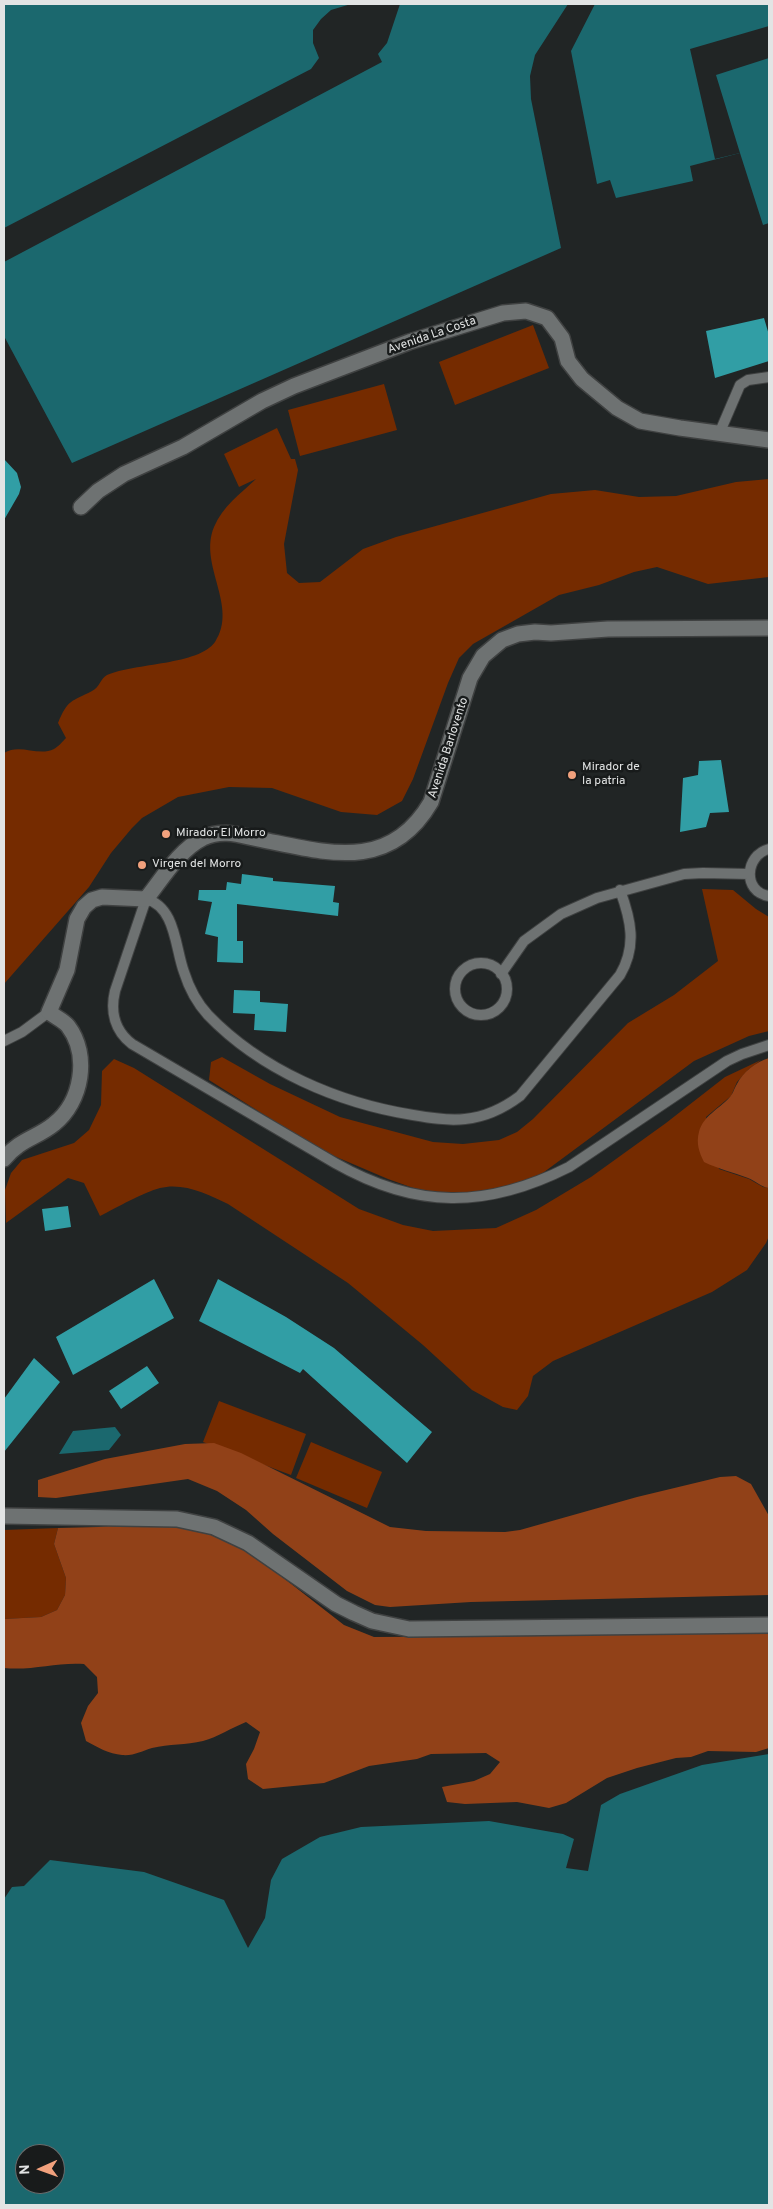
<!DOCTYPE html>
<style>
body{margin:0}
#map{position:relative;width:773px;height:2209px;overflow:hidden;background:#212525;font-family:Overpass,sans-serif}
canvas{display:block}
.frame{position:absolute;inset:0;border:5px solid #e2e4e4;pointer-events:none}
.north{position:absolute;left:15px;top:2144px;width:50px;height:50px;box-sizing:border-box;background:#181b1b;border:1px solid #696b6b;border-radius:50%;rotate:268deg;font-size:14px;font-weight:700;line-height:20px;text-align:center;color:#e2e4e4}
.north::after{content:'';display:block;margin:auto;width:18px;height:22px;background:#f1a17d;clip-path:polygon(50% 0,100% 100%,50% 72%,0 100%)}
</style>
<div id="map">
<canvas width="773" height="2209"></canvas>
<div class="frame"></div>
<div class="north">N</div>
</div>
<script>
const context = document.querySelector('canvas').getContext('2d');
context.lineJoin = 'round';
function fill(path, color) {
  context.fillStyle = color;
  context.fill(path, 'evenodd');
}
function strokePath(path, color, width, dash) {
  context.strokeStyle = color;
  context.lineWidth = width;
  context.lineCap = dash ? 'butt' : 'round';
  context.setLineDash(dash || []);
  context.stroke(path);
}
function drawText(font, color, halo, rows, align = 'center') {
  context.font = font + ' Overpass,sans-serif';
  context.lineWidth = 5;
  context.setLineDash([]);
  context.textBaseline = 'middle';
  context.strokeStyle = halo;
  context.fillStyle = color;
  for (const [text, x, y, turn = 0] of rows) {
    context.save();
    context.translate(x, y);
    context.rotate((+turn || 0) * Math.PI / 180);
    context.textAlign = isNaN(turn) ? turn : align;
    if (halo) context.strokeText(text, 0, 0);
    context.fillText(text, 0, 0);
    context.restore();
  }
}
fill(new Path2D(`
 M 533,325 L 549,368 L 455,405 L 439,362 Z
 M 384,384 L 397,430 L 300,456 L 288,410 Z
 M 277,428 L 291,459 L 295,459 L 298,470 L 284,544 L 287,573 L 299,583 L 320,582 L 363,549 L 396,537 L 551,494 L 595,490 L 639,497 L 676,496 L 736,482 L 769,479 L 769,577 L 708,584 L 657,567 L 634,572 L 599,585 L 559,595 L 473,644 L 459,658 L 448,683 L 413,779 L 402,801 L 377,815 L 341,812 L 272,788 L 229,787 L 178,797 L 142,818 L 132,828 L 111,853 L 89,887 L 4,984 L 4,753 C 20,743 38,757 54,749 C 58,747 63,741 66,738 L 58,723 C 68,699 71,702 92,691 C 99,688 101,678 107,675 C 135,663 199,665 215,642 C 239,606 198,565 214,527 C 223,506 240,494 256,479 L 239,487 L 224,454 Z
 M 702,889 L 733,890 L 756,909 L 769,917 L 769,1031 L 749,1036 L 694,1061 L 532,1181 L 466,1199 L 419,1190 L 388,1179 L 320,1150 L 209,1080 L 211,1062 L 222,1057 L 270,1084 L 340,1117 L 433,1142 L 463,1144 L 499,1140 L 517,1132 L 533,1119 L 628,1023 L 674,995 L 718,961 Z
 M 114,1059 L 134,1068 L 359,1209 L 403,1225 L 433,1231 L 496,1228 L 536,1210 L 591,1177 L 666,1123 L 725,1077 L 761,1060 L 748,1070 L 737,1082 L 731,1096 L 706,1117 L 719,1169 L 749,1179 L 763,1187 L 769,1188 L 769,1236 L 766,1243 L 747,1270 L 712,1292 L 553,1361 L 533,1376 L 528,1396 L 517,1410 L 503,1407 L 472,1390 L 423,1345 L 348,1283 L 228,1204 C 208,1194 183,1182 160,1188 C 144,1192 116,1208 100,1216 L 84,1183 L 68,1178 L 6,1223 L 5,1190 L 11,1173 L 22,1160 L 74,1143 L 89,1130 L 101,1105 L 102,1071 Z
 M 219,1401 L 306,1434 L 291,1475 L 203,1442 Z
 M 311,1442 L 382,1472 L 367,1508 L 296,1478 Z
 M 58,1528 L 54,1544 L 66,1578 L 65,1595 L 57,1610 L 41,1617 L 4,1619 L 4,1530 Z`), '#752b00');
fill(new Path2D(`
 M 769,1058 L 769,1188 C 761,1187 756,1181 748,1178 C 733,1172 718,1169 704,1162 C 699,1152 696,1143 699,1132 C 703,1116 719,1109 729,1098 C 733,1094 734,1089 737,1084 C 743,1072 756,1062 769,1058 Z
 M 185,1444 L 214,1443 L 241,1453 L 390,1527 L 426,1531 L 505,1532 L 520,1530 L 637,1497 L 720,1477 L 736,1476 L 751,1484 L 769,1516 L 769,1595 L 471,1602 L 390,1607 L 375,1605 L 347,1591 L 273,1534 L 246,1510 L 217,1491 L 188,1479 L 56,1498 L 38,1497 L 38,1480 L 105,1459 Z
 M 181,1519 L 236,1541 L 344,1625 L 374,1637 L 541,1636 L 769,1628 L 769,1748 L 756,1752 L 708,1751 L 691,1757 L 676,1758 L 637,1768 L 607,1778 L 566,1803 L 549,1808 L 517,1802 L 465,1804 L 447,1802 L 442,1787 L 474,1781 L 490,1774 L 500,1762 L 486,1753 L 431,1754 L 417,1759 L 369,1766 L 324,1783 L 263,1789 L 248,1779 L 246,1764 L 254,1749 L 260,1732 L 246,1722 C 231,1728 218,1737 203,1741 C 186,1745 169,1744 152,1748 C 142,1751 134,1756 122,1755 C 109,1754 97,1747 86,1741 L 81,1723 L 88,1706 L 98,1693 L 97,1677 L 84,1664 C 57,1662 31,1671 4,1668 L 4,1619 L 41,1617 L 57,1610 L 65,1595 L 66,1578 L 54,1544 L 58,1528 L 98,1527 Z`), '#914118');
fill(new Path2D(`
 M 4,4 L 568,4 L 535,55 L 530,76 L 531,99 L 561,248 L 72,463 L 4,336 Z
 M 595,4 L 769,4 L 769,223 L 763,225 L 740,153 L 690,166 L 693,181 L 616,198 L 610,180 L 597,184 L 571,51 Z
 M 115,1427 L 121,1435 L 109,1450 L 59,1454 L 73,1431 Z
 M 769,1754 L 769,2205 L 4,2205 L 4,1899 L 12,1887 L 24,1886 L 50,1860 L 144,1872 L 224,1900 L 248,1948 L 265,1918 L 271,1880 L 282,1859 L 320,1837 L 361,1827 L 489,1821 L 563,1834 L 574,1839 L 566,1868 L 588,1871 L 601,1805 L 620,1794 L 702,1765 ZM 25,2154 L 55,2154 L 55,2184 L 25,2184 Z`), '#1b686e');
fill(new Path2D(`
 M 351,4 L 400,4 L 387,43 L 378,54 L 382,62 L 4,262 L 4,228 L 311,69 L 319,58 L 313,43 L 313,30 L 321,19 L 331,10 Z
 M 769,26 L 769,58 L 716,75 L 740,153 L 715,159 L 690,49 Z`), '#212525');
fill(new Path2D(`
 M 764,318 L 769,335 L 769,361 L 715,378 L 706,331 Z
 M 4,459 L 17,473 L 21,487 L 19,494 L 4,520 Z
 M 721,760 L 729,812 L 710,813 L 706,827 L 680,832 L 683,778 L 698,775 L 699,761 Z
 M 242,874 L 273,878 L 273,881 L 335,886 L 333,902 L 339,903 L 338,916 L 237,904 L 237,941 L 243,941 L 243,963 L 217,962 L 218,937 L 205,934 L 212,902 L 198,900 L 199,890 L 226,890 L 227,882 L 241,884 Z
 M 234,990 L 260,991 L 260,1002 L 288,1004 L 286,1032 L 254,1030 L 255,1014 L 233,1013 Z
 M 68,1206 L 71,1227 L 45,1231 L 42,1209 Z
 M 154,1279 L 174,1318 L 73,1375 L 56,1337 Z
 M 218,1279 L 286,1317 L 334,1348 L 432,1432 L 407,1463 L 303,1369 L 300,1373 L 199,1321 Z
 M 34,1358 L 60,1382 L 4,1452 L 4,1399 Z
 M 147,1366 L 159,1383 L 121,1409 L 109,1391 Z`), '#319ea5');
const lane = new Path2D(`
 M 719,434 L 740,385 L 748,380 L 769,377
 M 769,849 C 745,855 742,892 769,896
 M 620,890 C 631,920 637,946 620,975 L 520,1096 C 504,1108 486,1117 465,1119 C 448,1121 430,1118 413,1115 C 338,1103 261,1070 208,1015 C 197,1003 189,988 184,972 C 175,948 176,907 146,899 L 115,991 C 110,1012 115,1031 132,1044 L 335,1163 C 416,1209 486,1209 569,1167 L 727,1061 L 742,1054 L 769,1045
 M455 989a26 26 0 1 1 52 0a26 26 0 1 1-52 0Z
 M 501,974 L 524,941 L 561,914 L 597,898 L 684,874 L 703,873 L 749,874
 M 4,1041 L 22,1032 L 49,1012`);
const street = new Path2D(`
 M 81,507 L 98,491 L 124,474 L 183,447 L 262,401 L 294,386 L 409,342 L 503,313 L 526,311 L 547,318 L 562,338 L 568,361 L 582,379 L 617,408 L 640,421 L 680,428 L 769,440
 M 4,1159 C 20,1139 37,1138 54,1124 C 82,1102 90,1055 68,1026 C 63,1020 55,1017 49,1012 L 67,970 L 77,919 L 84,907 L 92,900 L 102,897 L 146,899 C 162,879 179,850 203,838 C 223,829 239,835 258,839 C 325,852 389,874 431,802 L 470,678 L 483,656 L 502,640 L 518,634 L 535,632 L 551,633 L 608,629 L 769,628
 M 4,1516 L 177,1519 L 214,1527 L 248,1543 L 336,1604 L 354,1613 L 372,1621 L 409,1629 L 769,1625`);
strokePath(lane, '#3f4141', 12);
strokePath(street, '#3f4141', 18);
strokePath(lane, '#6e7272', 10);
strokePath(street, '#6e7272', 15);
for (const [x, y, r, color] of [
 [572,775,5,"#f1a17d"],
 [166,834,5,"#f1a17d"],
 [142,865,5,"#f1a17d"]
]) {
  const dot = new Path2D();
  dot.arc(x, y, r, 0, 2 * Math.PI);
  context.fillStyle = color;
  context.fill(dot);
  strokePath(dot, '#181b1b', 2);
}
drawText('12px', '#e2e4e4', '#181b1b', [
 ["Avenida La Costa",432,336,-19],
 ["Avenida Barlovento",449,748,-72]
]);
drawText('12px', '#e2e4e4', '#181b1b', [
 ["Mirador de",582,768],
 ["la patria",582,782],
 ["Mirador El Morro",176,834],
 ["Virgen del Morro",152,865]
], 'left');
</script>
